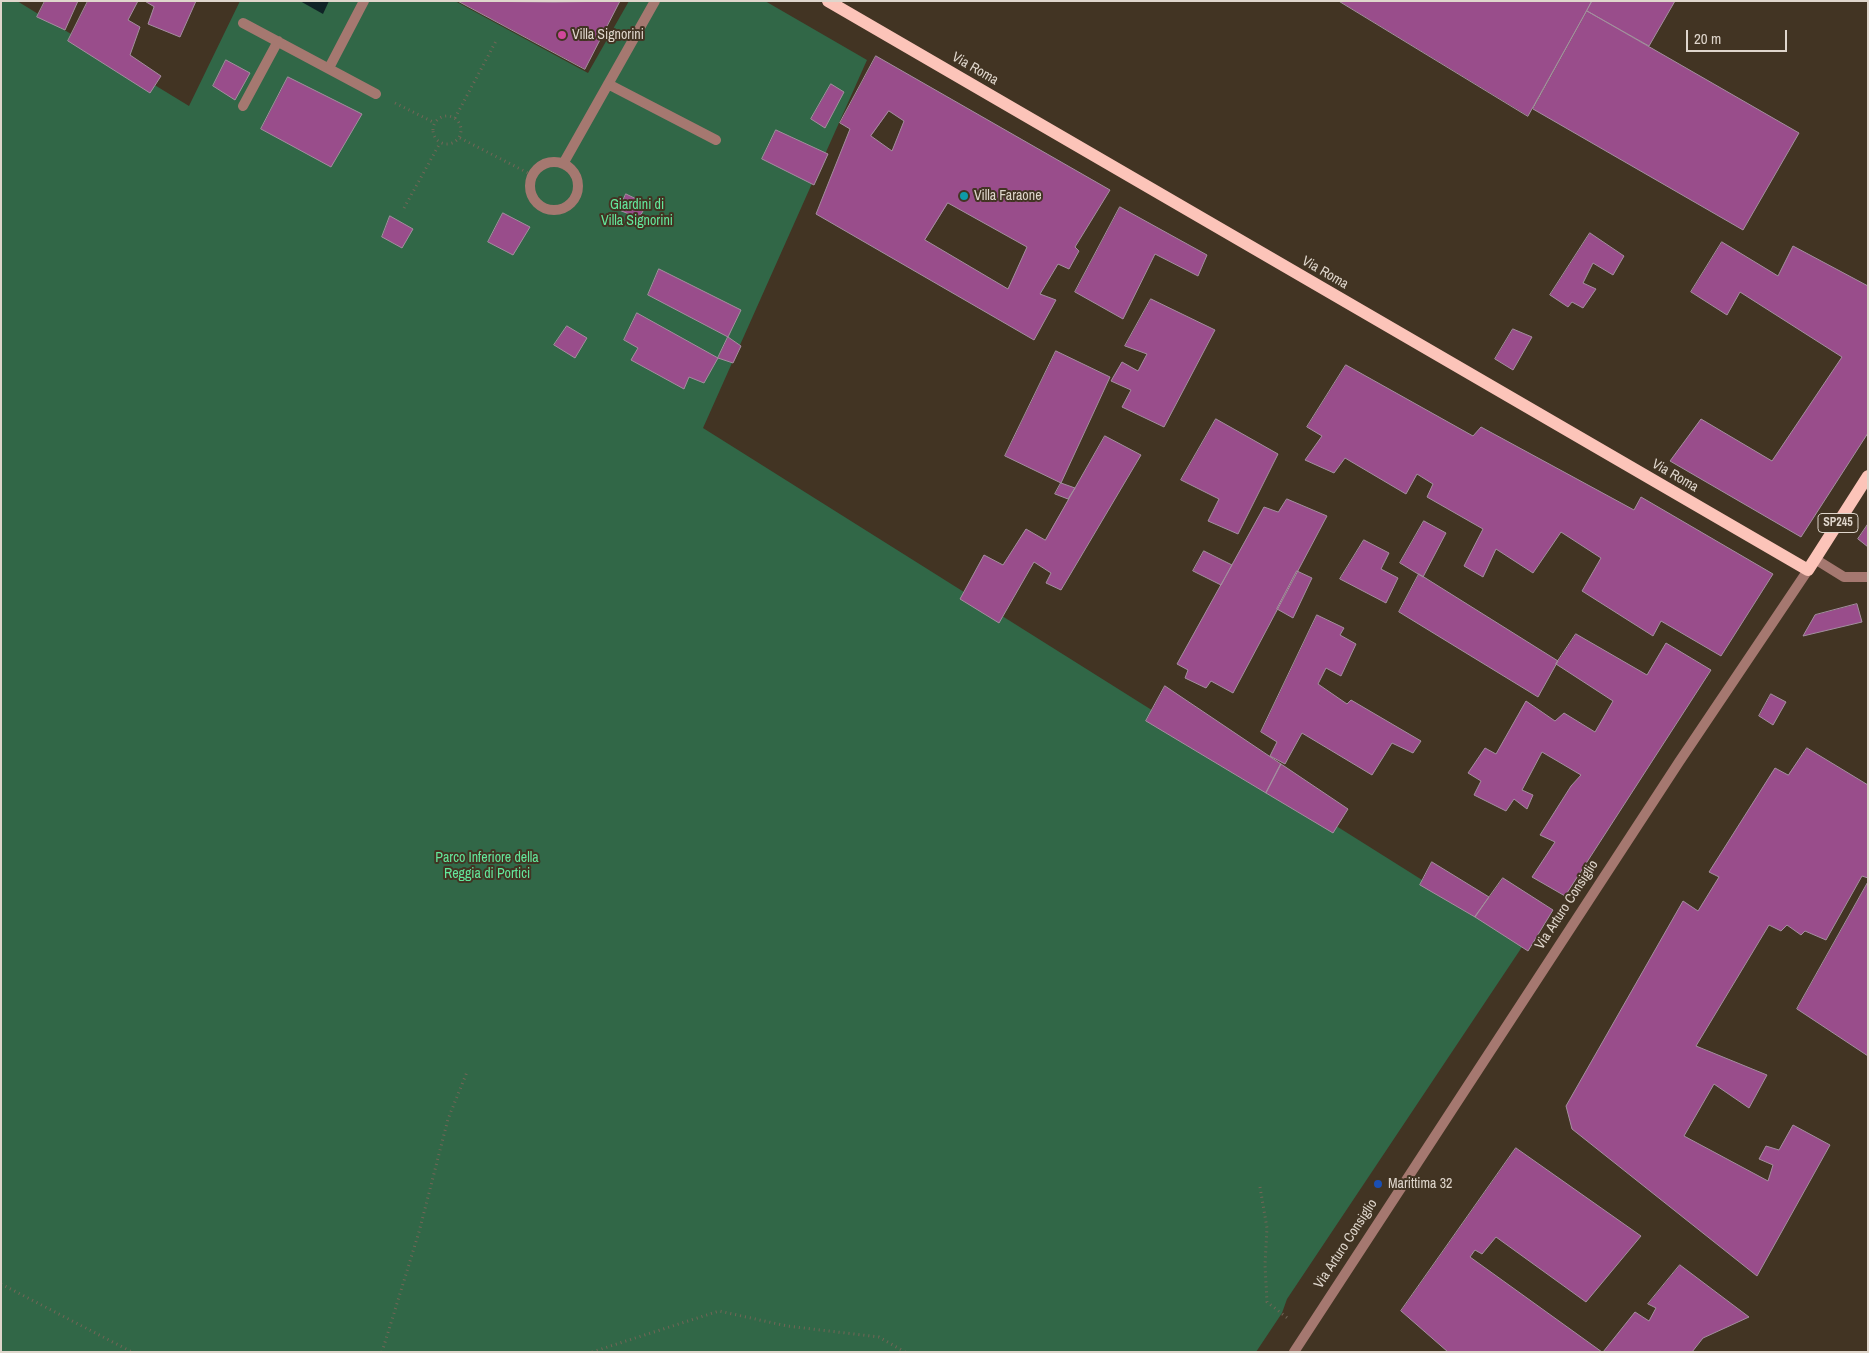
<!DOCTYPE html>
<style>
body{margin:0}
#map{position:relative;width:1869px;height:1353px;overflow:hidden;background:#423423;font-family:"Archivo Narrow",sans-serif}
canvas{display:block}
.frame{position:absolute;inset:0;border:2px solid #dfd6cc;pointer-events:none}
.scale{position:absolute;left:1686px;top:30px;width:101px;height:22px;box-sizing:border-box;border:2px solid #dfd6cc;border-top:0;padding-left:6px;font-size:15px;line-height:18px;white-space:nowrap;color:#dfd6cc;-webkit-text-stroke:4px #423423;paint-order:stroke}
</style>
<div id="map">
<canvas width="1869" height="1353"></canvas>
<div class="frame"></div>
<div class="scale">20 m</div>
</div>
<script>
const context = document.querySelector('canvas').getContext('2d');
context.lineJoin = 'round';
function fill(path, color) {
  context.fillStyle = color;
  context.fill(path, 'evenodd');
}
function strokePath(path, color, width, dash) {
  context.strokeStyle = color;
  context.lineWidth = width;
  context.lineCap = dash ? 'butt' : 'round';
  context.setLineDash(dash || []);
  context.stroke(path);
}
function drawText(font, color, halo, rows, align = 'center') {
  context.font = font + ' "Archivo Narrow",sans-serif';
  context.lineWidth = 4;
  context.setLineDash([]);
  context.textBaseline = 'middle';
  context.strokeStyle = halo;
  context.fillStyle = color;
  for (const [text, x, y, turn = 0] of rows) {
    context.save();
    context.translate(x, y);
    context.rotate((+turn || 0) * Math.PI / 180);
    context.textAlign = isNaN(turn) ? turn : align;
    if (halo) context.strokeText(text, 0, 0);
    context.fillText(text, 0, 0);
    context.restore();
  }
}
fill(new Path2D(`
 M 1,1 L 17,1 L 189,106 L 240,1 L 455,1 L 588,73 L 629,1 L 765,1 L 867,60 L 703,428 L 1524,944 L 1287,1299 L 1282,1313 L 1256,1352 L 1,1352 Z`), '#316747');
fill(new Path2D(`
 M 300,1 L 329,1 L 323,14 Z`), '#102326');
const building = new Path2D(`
 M 45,1 L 78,1 L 65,30 L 37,17 Z
 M 88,1 L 138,1 L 128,20 L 140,27 L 130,55 L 161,76 L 150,93 L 68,41 Z
 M 145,1 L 196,1 L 180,37 L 148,24 L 154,7 Z
 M 458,1 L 554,2 L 620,1 L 585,69 Z
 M 1339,1 L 1592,1 L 1528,116 Z
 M 1592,1 L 1675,1 L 1649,46 L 1587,11 Z
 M 1587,11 L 1799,133 L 1743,230 L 1533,109 Z
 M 876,56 L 1110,190 L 1075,247 L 1079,251 L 1069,269 L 1058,264 L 1040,294 L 1056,300 L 1034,340 L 816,214 L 850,129 L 840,123 ZM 889,111 L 904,121 L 892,151 L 871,136 ZM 948,203 L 1027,247 L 1008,289 L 925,240 Z
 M 226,60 L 250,73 L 235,100 L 213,86 Z
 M 288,77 L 362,114 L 331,167 L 261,129 Z
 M 831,84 L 844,92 L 825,128 L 811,119 Z
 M 776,130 L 828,154 L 814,185 L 762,159 Z
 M 626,194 L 647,204 L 639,218 L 619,210 Z
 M 1120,207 L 1207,255 L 1198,276 L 1155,254 L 1123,319 L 1075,292 Z
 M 503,213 L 530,227 L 513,255 L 488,242 Z
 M 390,216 L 413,229 L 402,248 L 382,237 Z
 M 1590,233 L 1624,256 L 1613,275 L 1593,263 L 1583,283 L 1596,289 L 1583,308 L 1572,302 L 1568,307 L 1550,295 Z
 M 1722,242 L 1778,276 L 1793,246 L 1868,286 L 1868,433 L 1801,537 L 1670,461 L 1701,419 L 1772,461 L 1842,357 L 1740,292 L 1727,315 L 1691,292 Z
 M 659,269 L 741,310 L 728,337 L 648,295 Z
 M 1151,299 L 1215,330 L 1164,427 L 1122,407 L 1131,390 L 1111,381 L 1122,362 L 1138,371 L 1147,354 L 1125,346 Z
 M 637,313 L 718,358 L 704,383 L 689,377 L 684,389 L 631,360 L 638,348 L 624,340 Z
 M 567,326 L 587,338 L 575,358 L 554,345 Z
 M 1513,329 L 1532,337 L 1513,370 L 1495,359 Z
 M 728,337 L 741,346 L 733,363 L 718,358 Z
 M 1056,351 L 1110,377 L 1061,483 L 1005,456 Z
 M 1346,365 L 1473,436 L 1481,427 L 1634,510 L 1641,497 L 1773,574 L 1721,656 L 1661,621 L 1653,636 L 1582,591 L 1601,558 L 1561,532 L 1533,573 L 1496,549 L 1483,577 L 1464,566 L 1483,529 L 1427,497 L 1433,484 L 1417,474 L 1406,494 L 1345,458 L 1334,473 L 1305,460 L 1322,436 L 1307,427 Z
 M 1216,419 L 1278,454 L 1238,534 L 1208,521 L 1219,499 L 1181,480 Z
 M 1105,436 L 1141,455 L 1061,590 L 1046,583 L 1051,573 L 1034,562 L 999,623 L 960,599 L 984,555 L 1003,565 L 1026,529 L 1045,540 Z
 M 1061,483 L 1075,488 L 1068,499 L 1055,494 Z
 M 1287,499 L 1327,516 L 1233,693 L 1211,681 L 1206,688 L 1185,678 L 1188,670 L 1177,664 L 1264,507 L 1278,512 Z
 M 1424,521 L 1446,533 L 1423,577 L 1400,563 Z
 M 1868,524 L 1868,547 L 1858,539 Z
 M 1364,540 L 1389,553 L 1381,569 L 1398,578 L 1386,603 L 1340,579 Z
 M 1204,551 L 1232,565 L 1221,585 L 1193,571 Z
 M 1297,571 L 1312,578 L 1293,618 L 1277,609 Z
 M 1419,574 L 1558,661 L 1538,697 L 1399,612 Z
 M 1857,604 L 1862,622 L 1803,636 L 1815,615 Z
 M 1317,615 L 1344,628 L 1340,635 L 1356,644 L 1341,676 L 1326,668 L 1318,684 L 1347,704 L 1351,700 L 1421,741 L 1413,753 L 1392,743 L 1372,775 L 1302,733 L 1285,764 L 1270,756 L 1277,742 L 1261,732 Z
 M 1576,634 L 1647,675 L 1666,643 L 1711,670 L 1565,896 L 1532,877 L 1555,842 L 1540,835 L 1571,786 L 1581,775 L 1542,752 L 1522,790 L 1533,795 L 1527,809 L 1514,799 L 1506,811 L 1474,795 L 1481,781 L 1468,773 L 1485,748 L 1496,754 L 1526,701 L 1555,721 L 1564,713 L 1595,732 L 1613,701 L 1556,664 Z
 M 1165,686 L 1281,764 L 1266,793 L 1146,721 Z
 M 1771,694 L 1786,702 L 1773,725 L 1759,716 Z
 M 1807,748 L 1868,785 L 1868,878 L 1862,876 L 1826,940 L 1805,931 L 1801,935 L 1787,925 L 1781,931 L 1769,925 L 1696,1046 L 1767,1075 L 1749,1108 L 1714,1084 L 1684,1136 L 1768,1181 L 1773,1165 L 1759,1159 L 1766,1146 L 1779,1150 L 1793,1125 L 1830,1145 L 1757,1276 L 1572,1129 L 1566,1106 L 1683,901 L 1698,911 L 1719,877 L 1709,872 L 1775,768 L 1788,775 Z
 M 1281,764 L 1348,809 L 1333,833 L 1266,793 Z
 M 1432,862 L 1489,897 L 1475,917 L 1420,885 Z
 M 1503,878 L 1553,910 L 1528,951 L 1475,917 Z
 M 1868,882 L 1868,1056 L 1797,1009 Z
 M 1516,1148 L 1641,1236 L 1586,1302 L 1496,1237 L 1482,1254 L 1475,1250 L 1470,1257 L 1602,1352 L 1448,1352 L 1401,1311 Z
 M 1680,1265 L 1749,1317 L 1703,1338 L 1692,1352 L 1603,1352 L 1635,1312 L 1649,1321 L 1656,1308 L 1648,1304 Z`);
fill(building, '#994d8b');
strokePath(building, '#a48f9f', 1);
strokePath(new Path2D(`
 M 395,103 L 435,123
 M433 130a14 14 0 1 1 28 0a14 14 0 1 1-28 0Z
 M 455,118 L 496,41
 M 460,138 L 532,175
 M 404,208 L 440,143
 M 1260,1187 L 1267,1228 L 1265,1265 L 1267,1302 L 1290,1320
 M 1,1284 L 132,1352
 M 382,1352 L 419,1232 L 448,1119 L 467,1072
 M 592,1352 L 719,1311 L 787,1326 L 879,1337 L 905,1352`), '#726657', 3, [1, 4]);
strokePath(new Path2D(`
 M 243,23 L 376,94
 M 329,68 L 364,1
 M 608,84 L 716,140
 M 243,106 L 278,41
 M530 186a24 24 0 1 1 48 0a24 24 0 1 1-48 0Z
 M 563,164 L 655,1`), '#a57870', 10);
strokePath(new Path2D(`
 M 1815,559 L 1844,577 L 1868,577
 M 1294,1352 L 1679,762 L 1808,570`), '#a57870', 10);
strokePath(new Path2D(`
 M 828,1 L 1808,570 L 1868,476`), '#fcc4b9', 12);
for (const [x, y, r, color] of [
 [562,35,5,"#d1479c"],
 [964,196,5,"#0f9aa8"],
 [1378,1184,5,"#1a4fb4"]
]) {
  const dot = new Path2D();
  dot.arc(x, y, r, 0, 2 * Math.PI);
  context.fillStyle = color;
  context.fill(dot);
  strokePath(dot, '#423423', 2);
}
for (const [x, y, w] of [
 [1838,523,40]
]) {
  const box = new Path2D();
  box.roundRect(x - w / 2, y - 9.5, w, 19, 4);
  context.fillStyle = '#423423';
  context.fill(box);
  strokePath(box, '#dfd6cc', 1);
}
drawText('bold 12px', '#dfd6cc', null, [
 ["SP245",1838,523]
]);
drawText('14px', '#dfd6cc', '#423423', [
 ["Villa Signorini",572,35],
 ["Villa Faraone",974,196],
 ["Marittima 32",1388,1184]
], 'left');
drawText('14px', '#dfd6cc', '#423423', [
 ["Via Roma",975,69,30],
 ["Via Roma",1325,273,30],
 ["Via Roma",1675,476,30],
 ["Via Arturo Consiglio",1567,905,-57],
 ["Via Arturo Consiglio",1346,1244,-57]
]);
drawText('14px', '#63e79b', '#423423', [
 ["Giardini di",637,205],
 ["Villa Signorini",637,221],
 ["Parco Inferiore della",487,858],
 ["Reggia di Portici",487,874]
]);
</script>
